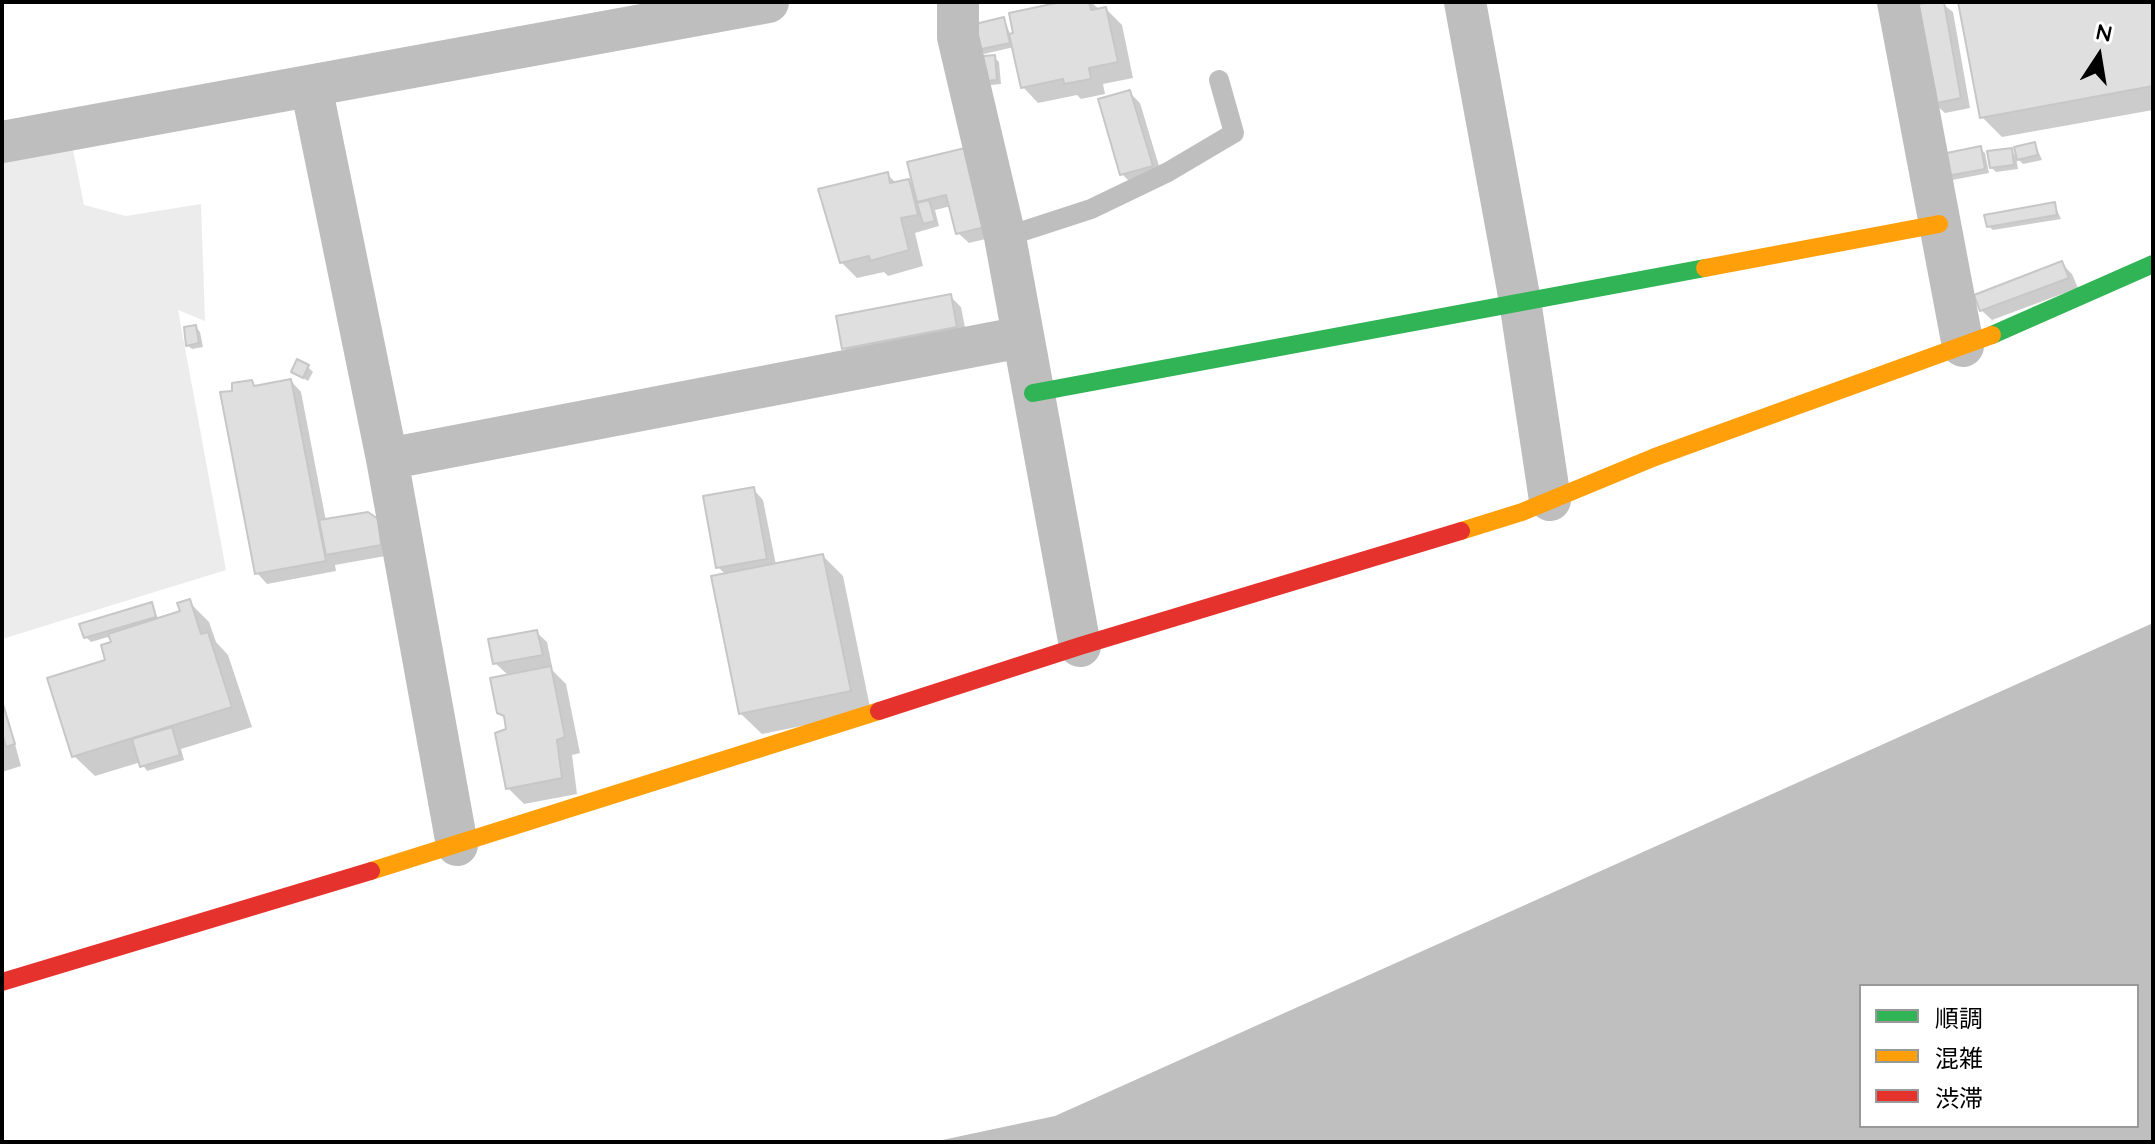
<!DOCTYPE html>
<meta charset="utf-8">
<style>
body{margin:0}
#map{position:relative;width:2155px;height:1144px;overflow:hidden;background:#fff;font-family:Quicksand,"Noto Sans JP",sans-serif}
canvas{display:block}
.frame{position:absolute;inset:0;border:4px solid #000;pointer-events:none}
.legend{position:absolute;left:1859px;top:984px;width:280px;height:144px;box-sizing:border-box;background:#fff;border:2px solid #999;margin:0;padding:10px 14px;list-style:none;font-size:24px;color:#000}
.legend li{display:flex;align-items:center;gap:16px;height:40px}
.legend b{width:40px;border:2px solid #999}
.north{position:absolute;left:2059px;top:16px;width:80px;height:80px;-webkit-text-stroke:6px #fff;paint-order:stroke;rotate:12deg;font-size:22px;font-weight:700;line-height:32px;text-align:center;color:#000}
.north::after{content:'';display:block;margin:auto;width:28px;height:36px;background:#000;clip-path:polygon(50% 0,100% 100%,50% 72%,0 100%)}
</style>
<div id="map">
<canvas width="2155" height="1144"></canvas>
<div class="frame"></div>
<ul class="legend">
<li><b style="height:10px;background:#30b455"></b>順調</li>
<li><b style="height:10px;background:#ff9f0a"></b>混雑</li>
<li><b style="height:10px;background:#e5322d"></b>渋滞</li>
</ul>
<div class="north">N</div>
</div>
<script>
const context = document.querySelector('canvas').getContext('2d');
context.lineJoin = 'round';
function fill(path, color) {
  context.fillStyle = color;
  context.fill(path, 'evenodd');
}
function strokePath(path, color, width, dash) {
  context.strokeStyle = color;
  context.lineWidth = width;
  context.lineCap = dash ? 'butt' : 'round';
  context.setLineDash(dash || []);
  context.stroke(path);
}
fill(new Path2D(`
 M 71,140 L 84,205 L 126,216 L 201,204 L 205,321 L 178,310 L 226,570 L 2,639 L 2,156 Z`), '#ececec');
fill(new Path2D(`
 M 2153,623 L 2153,1142 L 933,1142 L 1055,1116 ZM 1861,986 L 2137,986 L 2137,1126 L 1861,1126 Z`), '#bfbfbf');
fill(new Path2D(`
 M 1051,2 L 1099,2 L 1093,4 L 1100,10 L 1106,9 L 1122,25 L 1133,78 L 1103,84 L 1105,94 L 1081,99 L 1077,95 L 1038,103 L 1023,87 L 1014,47 L 984,54 L 979,49 L 1004,19 L 1011,36 L 1054,5 Z
 M 1940,2 L 1953,12 L 1970,108 L 1945,113 L 1934,103 Z
 M 1960,2 L 2153,2 L 2153,110 L 2002,137 L 1982,117 Z
 M 994,57 L 999,62 L 1001,84 L 982,86 Z
 M 1129,92 L 1140,103 L 1162,176 L 1133,185 L 1122,174 Z
 M 2035,144 L 2042,160 L 2023,164 L 2016,157 L 2018,169 L 1996,172 L 1991,167 L 2011,151 L 2018,158 Z
 M 1980,149 L 1985,153 L 1989,173 L 1947,181 L 1942,176 Z
 M 964,150 L 994,237 L 969,243 L 958,233 L 951,206 L 935,210 L 939,226 L 915,233 L 923,266 L 888,276 L 884,272 L 857,278 L 841,262 L 887,174 L 897,184 L 909,181 L 915,187 Z
 M 2054,204 L 2061,219 L 1993,230 L 1988,226 Z
 M 2062,264 L 2072,274 L 2078,288 L 1992,320 L 1981,310 Z
 M 950,296 L 961,307 L 967,338 L 855,359 L 844,348 Z
 M 196,327 L 200,332 L 203,347 L 192,349 L 187,345 Z
 M 308,367 L 313,372 L 308,381 L 293,372 Z
 M 291,381 L 301,392 L 326,521 L 388,532 L 391,555 L 335,565 L 336,571 L 267,584 L 257,573 L 234,393 L 252,382 L 258,388 Z
 M 753,489 L 763,500 L 776,565 L 823,556 L 843,576 L 871,712 L 762,734 L 741,714 L 726,575 L 718,567 Z
 M 189,602 L 209,622 L 216,642 L 228,655 L 252,727 L 181,749 L 184,760 L 147,771 L 141,762 L 95,776 L 74,756 L 113,643 L 111,636 L 91,642 L 86,637 L 151,605 L 159,620 L 182,613 Z
 M 536,632 L 547,642 L 552,666 L 548,666 L 566,684 L 580,753 L 572,755 L 577,794 L 524,804 L 508,788 L 509,731 L 507,721 L 499,712 L 509,676 L 495,663 Z
 M 2,697 L 21,766 L 2,772 Z`), '#0003');
const building = new Path2D(`
 M 1061,2 L 1089,2 L 1091,10 L 1106,7 L 1118,62 L 1089,68 L 1091,79 L 1064,84 L 1063,79 L 1021,88 L 1009,34 L 1013,33 L 1009,13 Z
 M 1930,2 L 1944,2 L 1961,98 L 1932,104 L 1915,5 Z
 M 1958,2 L 2153,2 L 2153,86 L 1980,118 Z
 M 1004,17 L 1010,43 L 977,50 L 971,25 Z
 M 995,55 L 997,80 L 975,82 L 973,57 Z
 M 1130,90 L 1153,166 L 1120,175 L 1098,99 Z
 M 2035,142 L 2038,155 L 2017,160 L 2014,147 Z
 M 1981,146 L 1985,169 L 1941,177 L 1937,155 Z
 M 965,148 L 985,227 L 956,234 L 946,195 L 917,202 L 907,162 Z
 M 2012,148 L 2014,165 L 1990,168 L 1987,151 Z
 M 888,172 L 890,183 L 909,179 L 918,215 L 901,218 L 909,250 L 870,261 L 869,256 L 840,263 L 818,189 Z
 M 929,200 L 935,221 L 923,224 L 917,203 Z
 M 2055,202 L 2057,215 L 1987,227 L 1984,215 Z
 M 2062,261 L 2069,278 L 1980,311 L 1974,295 Z
 M 951,294 L 957,327 L 842,349 L 836,316 Z
 M 196,325 L 199,343 L 186,346 L 184,327 Z
 M 297,359 L 309,365 L 303,378 L 291,372 Z
 M 291,379 L 326,561 L 255,574 L 220,392 L 232,391 L 232,383 L 252,380 L 254,386 Z
 M 754,487 L 767,559 L 716,568 L 703,496 Z
 M 368,512 L 378,519 L 381,545 L 326,555 L 319,520 Z
 M 823,554 L 851,691 L 739,714 L 711,576 Z
 M 190,599 L 201,634 L 208,632 L 232,707 L 72,757 L 47,678 L 105,660 L 101,645 L 111,642 L 108,634 L 180,611 L 177,603 Z
 M 152,602 L 156,617 L 84,638 L 79,624 Z
 M 537,630 L 543,655 L 493,664 L 488,639 Z
 M 551,666 L 565,737 L 557,740 L 562,778 L 506,789 L 495,733 L 506,729 L 504,716 L 497,713 L 490,678 Z
 M 2,701 L 15,744 L 6,747 L 2,733 Z
 M 172,727 L 180,755 L 140,767 L 132,739 Z`);
fill(building, '#dfdfdf');
strokePath(building, '#c7c7c7', 2);
strokePath(new Path2D(`
 M 1005,237 L 1091,209 L 1168,172 L 1234,133 L 1219,80`), '#bebebe', 20);
strokePath(new Path2D(`
 M 958,2 L 958,37 L 1005,237 L 1080,646
 M 1465,2 L 1520,301 L 1550,500
 M 1898,2 L 1963,346
 M 311,86 L 387,459 L 457,845
 M 2,142 L 768,2
 M 387,459 L 1022,337`), '#bebebe', 42);
strokePath(new Path2D(`
 M 1992,335 L 2153,264
 M 1033,393 L 1705,268`), '#30b455', 18);
strokePath(new Path2D(`
 M 1705,268 L 1939,224
 M 1461,531 L 1522,512 L 1655,457 L 1992,335
 M 371,871 L 879,711`), '#ff9f0a', 18);
strokePath(new Path2D(`
 M 879,711 L 1080,646 L 1461,531
 M 2,982 L 371,871`), '#e5322d', 18);
</script>
